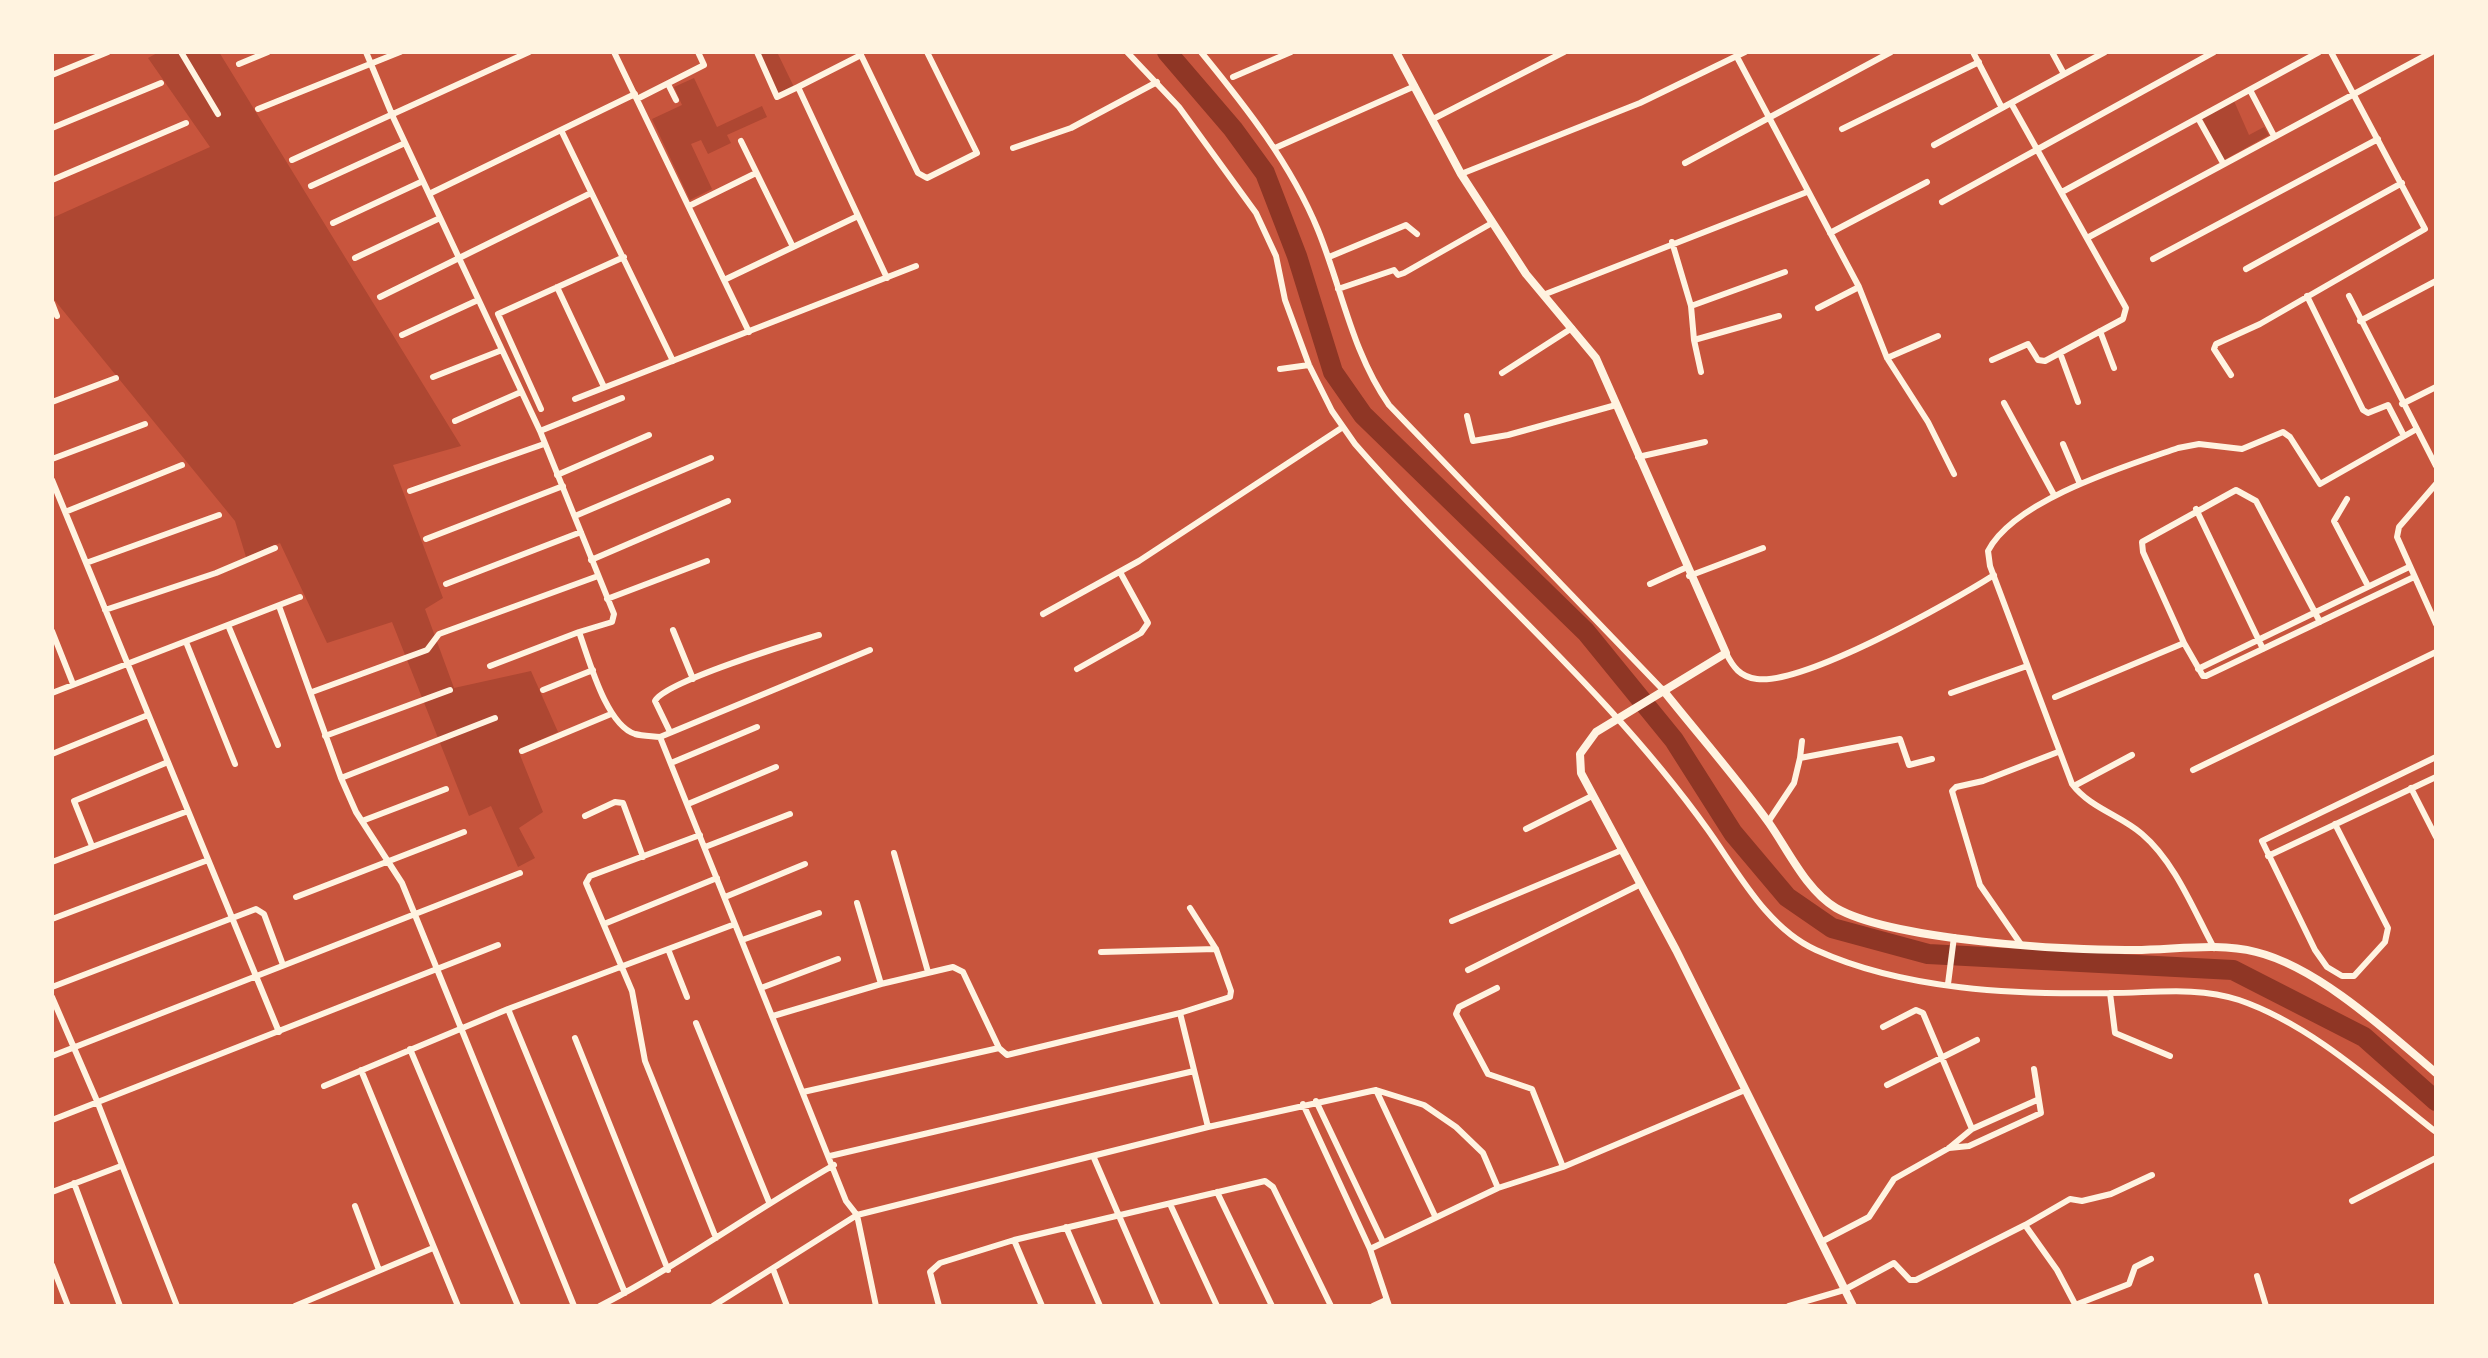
<!DOCTYPE html>
<style>
body{margin:0}
#map{position:relative;width:2488px;height:1358px;overflow:hidden;background:#c8553d;font-family:Jost,sans-serif}
canvas{display:block}
.frame{position:absolute;inset:0;border:54px solid #fff3e0;pointer-events:none}
</style>
<div id="map">
<canvas width="2488" height="1358"></canvas>
<div class="frame"></div>
</div>
<script>
const context = document.querySelector('canvas').getContext('2d');
context.lineJoin = 'round';
function fill(path, color) {
  context.fillStyle = color;
  context.fill(path, 'evenodd');
}
function strokePath(path, color, width, dash) {
  context.strokeStyle = color;
  context.lineWidth = width;
  context.lineCap = dash ? 'butt' : 'round';
  context.setLineDash(dash || []);
  context.stroke(path);
}
fill(new Path2D(`
 M 159,52 L 219,52 L 461,446 L 393,465 L 443,598 L 425,609 L 454,688 L 531,671 L 558,732 L 518,750 L 543,812 L 519,828 L 535,858 L 518,867 L 491,806 L 469,816 L 392,622 L 327,643 L 280,543 L 246,557 L 235,521 L 52,297 L 52,218 L 210,147 L 148,58 Z
 M 759,52 L 777,52 L 794,87 L 779,94 Z
 M 694,78 L 717,127 L 762,106 L 767,117 L 727,135 L 731,143 L 708,154 L 701,140 L 691,144 L 712,189 L 690,200 L 652,119 L 682,105 L 674,87 Z
 M 2234,101 L 2249,135 L 2264,127 L 2269,135 L 2224,160 L 2202,118 Z`), '#ae4732');
strokePath(new Path2D(`
 M 1167,52 L 1233,129 L 1265,173 L 1297,256 L 1333,372 L 1363,415 L 1586,632 L 1674,740 L 1733,833 L 1787,897 L 1832,928 L 1928,954 L 2233,970 L 2364,1037 L 2436,1101`), '#8f3625', 20);
strokePath(new Path2D(`
 M 181,52 L 218,114
 M 366,52 L 393,117 L 540,431 L 614,614 L 612,622 L 579,632 C 589,659 606,725 635,734 C 642,736 652,736 660,737 L 846,1201 L 857,1215 L 876,1306
 M 614,52 L 749,332
 M 757,52 L 777,97 L 798,87 L 887,278
 M 1127,52 L 1179,107 L 1256,213 L 1276,256 L 1285,300 L 1309,365 L 1332,411 L 1355,444 C 1470,576 1606,687 1708,830 C 1738,872 1767,928 1816,950 C 1904,990 2015,995 2110,993 C 2153,993 2197,986 2239,1000 C 2312,1025 2376,1085 2436,1132
 M 1201,52 C 1246,107 1291,164 1318,230 C 1342,289 1352,352 1389,405 L 1663,690
 M 1973,52 L 2002,108
 M 2052,52 L 2064,74
 M 1737,57 L 1859,287 L 1887,358 L 1928,422 L 1954,474
 M 239,64 L 268,52
 M 52,75 L 108,52
 M 1233,77 L 1291,52
 M 668,84 L 676,100
 M 798,87 L 861,55 L 918,173 L 927,178 L 977,153 L 927,52
 M 2250,90 L 2274,136
 M 637,99 L 704,65 L 698,52
 M 2011,103 L 2105,52
 M 258,109 L 400,52
 M 2198,118 L 2223,163
 M 1433,119 L 1564,52
 M 52,128 L 161,83
 M 1842,129 L 1979,62
 M 561,130 L 673,361
 M 741,141 L 793,247
 M 1934,145 L 2011,103 L 2126,308 L 2123,319 L 2045,361 L 2038,360 L 2028,344 L 1992,360
 M 1013,148 L 1071,128 L 1157,82
 M 1275,148 L 1415,86
 M 292,160 L 529,52
 M 1685,163 L 1891,52
 M 1461,174 L 1640,103 L 1745,52
 M 52,180 L 186,123
 M 311,186 L 405,143
 M 2062,192 L 2319,52
 M 429,194 L 635,94
 M 1942,202 L 2214,52
 M 689,206 L 756,173
 M 333,223 L 423,181
 M 1830,233 L 1927,182
 M 2087,238 L 2432,52
 M 1672,242 L 1691,306 L 1694,340 L 1779,316
 M 1329,257 L 1406,225 L 1417,234
 M 355,258 L 440,218
 M 2153,259 L 2378,139
 M 2246,269 L 2402,183
 M 724,280 L 858,216
 M 557,287 L 604,387
 M 1338,289 L 1394,270 L 1398,275 L 1404,273 L 1492,223
 M 1543,295 L 1807,192
 M 2307,296 L 2363,410 L 2368,413 L 2388,405 L 2404,436
 M 2349,296 L 2436,466
 M 380,297 L 591,193
 M 52,303 L 57,316
 M 1691,306 L 1785,272
 M 1818,308 L 1859,287
 M 2360,321 L 2436,281
 M 2100,331 L 2114,368
 M 402,335 L 478,300
 M 1694,340 L 1701,372
 M 2060,353 L 2078,402
 M 1887,358 L 1938,336
 M 1280,369 L 1309,365
 M 1502,373 L 1572,328
 M 2231,375 L 2214,349 L 2216,344 L 2260,324 L 2425,229 L 2331,52
 M 433,377 L 502,350
 M 575,399 L 916,266
 M 52,402 L 116,378
 M 2004,403 L 2054,495
 M 2402,404 L 2436,387
 M 541,409 L 498,314 L 624,257
 M 1467,416 L 1473,441 L 1508,435 L 1616,405
 M 455,421 L 521,392
 M 540,431 L 622,398
 M 2063,444 L 2080,484
 M 1638,457 L 1705,442
 M 52,459 L 145,424
 M 557,475 L 649,435
 M 52,480 L 279,1032
 M 2436,484 L 2399,527 L 2397,537 L 2436,624
 M 410,491 L 544,444
 M 2347,499 L 2334,521 L 2368,586
 M 2196,509 L 2263,649
 M 65,512 L 182,465
 M 575,516 L 711,458
 M 426,539 L 563,486
 M 591,560 L 728,501
 M 86,563 L 219,515
 M 1689,576 L 1763,548
 M 446,584 L 581,532
 M 1650,584 L 1685,568
 M 607,599 L 707,561
 M 279,606 L 341,778 L 356,812 L 402,883 L 574,1306
 M 105,610 L 216,573 L 275,548
 M 1043,614 L 1139,561 L 1343,427
 M 2320,622 L 2256,501 L 2236,490 L 2142,542 L 2143,552 L 2184,643 L 2203,676 L 2206,676 L 2414,577
 M 228,625 L 278,745
 M 673,630 L 693,679
 M 52,631 L 73,684
 M 186,642 L 235,764
 M 1726,653 C 1733,667 1740,677 1757,679 C 1804,685 1950,603 1994,575
 M 490,666 L 579,632
 M 1077,669 L 1141,633 L 1148,623 L 1120,572
 M 2198,669 L 2409,567
 M 543,690 L 593,670
 M 312,692 L 427,650 L 439,634 L 598,576
 M 52,693 L 300,597
 M 1951,693 L 2027,666
 M 2055,697 L 2184,643
 M 670,732 L 655,701 C 664,682 792,643 819,635
 M 325,736 L 450,690
 M 660,737 L 870,650
 M 522,751 L 611,714
 M 52,754 L 148,715
 M 1800,758 L 1802,741
 M 671,763 L 757,727
 M 2193,770 L 2436,652
 M 341,778 L 495,718
 M 2074,786 L 2132,755
 M 2411,788 L 2436,837
 M 688,804 L 776,767
 M 585,816 L 615,802 L 623,803 L 643,857
 M 362,821 L 446,789
 M 1768,822 L 1794,783 L 1800,758 L 1900,739 L 1909,765 L 1932,759
 M 2335,824 L 2388,928 L 2385,942 L 2354,976 L 2342,976 L 2327,967 L 2315,950 L 2262,841 L 2436,757
 M 1526,829 L 1592,796
 M 700,835 L 590,876 L 586,883 L 632,991 L 645,1061 L 716,1238
 M 92,846 L 74,801 L 168,762
 M 705,847 L 790,814
 M 894,853 L 928,972
 M 2268,856 L 2436,777
 M 52,862 L 188,811
 M 296,897 L 464,832
 M 725,897 L 805,864
 M 857,903 L 881,984
 M 1190,908 L 1216,949 L 1231,991 L 1230,997 L 1180,1013 L 1208,1127
 M 52,919 L 208,860
 M 1452,921 L 1622,850
 M 604,924 L 717,878
 M 742,940 L 819,913
 M 2020,943 L 1980,885 L 1952,791 L 1956,787 L 1983,781 L 2058,752
 M 2214,948 C 2194,911 2175,862 2142,834 C 2120,815 2090,808 2072,784 L 1990,566 L 1988,551 C 2014,500 2126,466 2178,448 L 2199,444 L 2242,449 L 2283,432 L 2290,437 L 2320,484 L 2415,430
 M 668,949 L 687,997
 M 1101,952 L 1216,949
 M 1468,970 L 1641,884
 M 1948,984 L 1954,937
 M 52,987 L 256,909 L 264,914 L 283,965
 M 761,988 L 838,959
 M 1497,988 L 1459,1007 L 1456,1014 L 1488,1074 L 1532,1089 L 1563,1167
 M 2110,993 L 2115,1033 L 2170,1056
 M 52,997 L 97,1101 L 177,1306
 M 508,1009 L 625,1293
 M 773,1016 L 881,984 L 953,967 L 963,972 L 999,1048 L 1007,1055 L 1180,1013
 M 696,1023 L 769,1202
 M 1883,1027 L 1916,1010 L 1923,1013 L 1972,1129
 M 575,1038 L 668,1270
 M 410,1049 L 518,1306
 M 52,1056 L 520,873
 M 361,1070 L 458,1306
 M 1887,1085 L 1977,1040
 M 324,1086 L 508,1009 L 735,924
 M 1376,1090 L 1435,1216
 M 803,1092 L 999,1048
 M 1316,1101 L 1383,1242
 M 1303,1104 L 1370,1249 L 1389,1306
 M 52,1120 L 498,945
 M 1949,1148 L 1969,1146 L 2041,1113 L 2034,1069
 M 830,1156 L 1194,1071
 M 1094,1158 L 1158,1306
 M 74,1183 L 120,1306
 M 52,1192 L 121,1166
 M 1217,1192 L 1272,1306
 M 2352,1201 L 2436,1158
 M 1170,1204 L 1217,1306
 M 355,1206 L 379,1270
 M 2025,1225 L 2070,1199 L 2082,1201 L 2111,1194 L 2152,1175
 M 1066,1227 L 1100,1306
 M 1014,1240 L 1042,1306
 M 1821,1242 L 1869,1217 L 1894,1179 L 1949,1148 L 1972,1129 L 2037,1100
 M 1370,1249 L 1498,1188 L 1563,1167 L 1745,1090
 M 52,1265 L 68,1306
 M 773,1269 L 787,1306
 M 2257,1276 L 2266,1306
 M 2075,1305 L 2129,1284 L 2135,1267 L 2151,1259
 M 295,1306 L 433,1248
 M 600,1306 C 681,1264 755,1210 834,1165
 M 713,1306 L 857,1215 L 1208,1127 L 1376,1090 L 1424,1105 L 1456,1127 L 1483,1153 L 1498,1188
 M 939,1306 L 930,1272 L 940,1263 L 1014,1240 L 1265,1181 L 1273,1187 L 1331,1306
 M 1373,1306 L 1386,1300
 M 1789,1306 L 1844,1290 L 1894,1263 L 1910,1280 L 1916,1280 L 2025,1225 L 2057,1270 L 2076,1306`), '#fff3e0', 6);
strokePath(new Path2D(`
 M 1396,52 L 1461,174 L 1526,274 L 1596,358 L 1726,653 L 1596,732 L 1580,754 L 1581,773 L 1676,950 L 1853,1306
 M 1663,690 C 1698,734 1736,777 1769,823 C 1788,850 1806,890 1836,908 C 1892,940 2067,951 2135,950 C 2174,950 2218,942 2256,952 C 2318,967 2388,1032 2436,1073`), '#fff3e0', 8);
</script>
